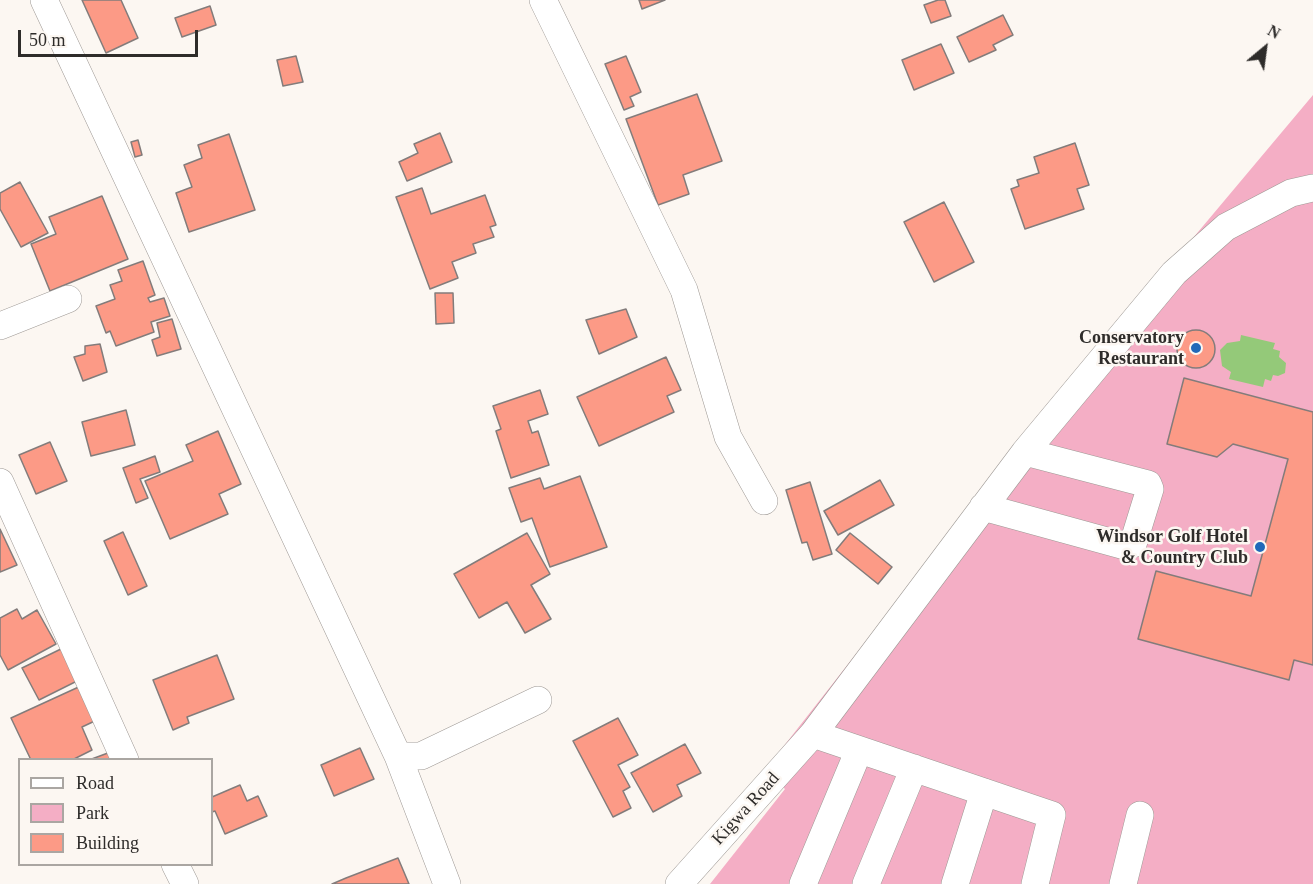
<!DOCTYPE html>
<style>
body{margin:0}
#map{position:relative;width:1313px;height:884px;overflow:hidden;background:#fcf7f2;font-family:"Times New Roman",serif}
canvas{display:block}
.legend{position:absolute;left:18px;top:758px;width:195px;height:108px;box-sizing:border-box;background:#fcf7f2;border:2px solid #aaa6a2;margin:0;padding:8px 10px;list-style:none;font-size:18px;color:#2e2c2a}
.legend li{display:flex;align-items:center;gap:12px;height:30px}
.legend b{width:30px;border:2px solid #aaa6a2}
.north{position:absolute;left:1235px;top:18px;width:60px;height:60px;-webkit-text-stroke:4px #fcf7f2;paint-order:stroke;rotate:29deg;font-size:16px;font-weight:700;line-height:24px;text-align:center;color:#2e2c2a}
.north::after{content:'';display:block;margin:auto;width:21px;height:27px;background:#2e2c2a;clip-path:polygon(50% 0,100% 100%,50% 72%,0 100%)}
.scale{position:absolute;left:18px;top:30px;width:180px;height:27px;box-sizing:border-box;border:3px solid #2e2c2a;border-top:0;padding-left:8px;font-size:18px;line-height:21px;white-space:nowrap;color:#2e2c2a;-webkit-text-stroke:4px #fcf7f2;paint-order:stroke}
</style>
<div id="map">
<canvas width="1313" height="884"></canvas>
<ul class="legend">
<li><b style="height:8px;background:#fff"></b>Road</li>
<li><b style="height:16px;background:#f4aec5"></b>Park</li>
<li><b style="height:16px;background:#fc9a86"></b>Building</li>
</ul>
<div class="north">N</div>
<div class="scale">50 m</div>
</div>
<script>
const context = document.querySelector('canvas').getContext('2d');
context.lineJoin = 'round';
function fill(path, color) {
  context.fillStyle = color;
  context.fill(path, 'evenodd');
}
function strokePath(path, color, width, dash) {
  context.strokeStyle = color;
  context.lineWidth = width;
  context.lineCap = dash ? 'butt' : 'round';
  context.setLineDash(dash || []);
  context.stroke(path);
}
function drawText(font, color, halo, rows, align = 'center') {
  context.font = font + ' "Times New Roman",serif';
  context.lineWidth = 5;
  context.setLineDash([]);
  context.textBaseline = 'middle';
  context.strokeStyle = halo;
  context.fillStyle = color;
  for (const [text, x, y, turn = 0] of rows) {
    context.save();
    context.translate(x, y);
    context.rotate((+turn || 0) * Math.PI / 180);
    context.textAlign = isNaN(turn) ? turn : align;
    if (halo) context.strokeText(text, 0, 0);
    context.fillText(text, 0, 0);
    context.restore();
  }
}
fill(new Path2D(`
 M 1313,95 L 1313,884 L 710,884 L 785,789 L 765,770 L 1031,431 Z`), '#f4aec5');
fill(new Path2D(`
 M 1241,335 L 1275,343 L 1273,349 L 1280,351 L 1279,357 L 1286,363 L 1285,373 L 1278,376 L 1273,375 L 1271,381 L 1265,379 L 1263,387 L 1229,379 L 1231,372 L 1222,366 L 1220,350 L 1227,343 L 1240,341 Z`), '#94c979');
const building = new Path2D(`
 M 82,0 L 121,0 L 138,38 L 106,53 Z
 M 639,0 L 665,0 L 642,9 Z
 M 938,0 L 945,0 L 951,16 L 931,23 L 924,5 Z
 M 210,6 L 216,25 L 182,37 L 175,18 Z
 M 1003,15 L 1013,35 L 993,45 L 996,50 L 969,62 L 957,37 Z
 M 941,44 L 954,73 L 914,90 L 902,60 Z
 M 296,56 L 303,82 L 283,86 L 277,60 Z
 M 626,56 L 641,92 L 630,97 L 634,106 L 624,110 L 605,64 Z
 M 697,94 L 722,161 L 683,175 L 689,194 L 658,205 L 626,119 Z
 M 440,133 L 452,162 L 407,181 L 399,162 L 418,153 L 414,144 Z
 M 229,134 L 255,210 L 189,232 L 176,193 L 192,187 L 184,165 L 202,158 L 198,145 Z
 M 138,140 L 142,155 L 135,157 L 131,142 Z
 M 1075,143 L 1089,185 L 1077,189 L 1084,209 L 1025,229 L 1011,189 L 1019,186 L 1017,180 L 1039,173 L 1034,157 Z
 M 20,182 L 48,233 L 21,247 L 0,209 L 0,193 Z
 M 422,188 L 431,214 L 485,195 L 496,225 L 490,227 L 494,237 L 473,244 L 476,253 L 452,262 L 458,278 L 430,289 L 396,197 Z
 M 102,196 L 128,259 L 50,291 L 31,244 L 56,234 L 49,217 Z
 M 944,202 L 974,262 L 934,282 L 904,222 Z
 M 143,261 L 155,295 L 148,298 L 150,302 L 164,298 L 170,316 L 151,322 L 154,332 L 116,346 L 110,331 L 106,333 L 96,306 L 115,299 L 110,285 L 122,281 L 118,270 Z
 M 435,293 L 453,293 L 454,323 L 436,324 Z
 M 626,309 L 637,337 L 599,354 L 586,320 Z
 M 172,319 L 181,349 L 157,356 L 152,340 L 160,337 L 157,323 Z
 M1177 349a19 19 0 1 1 38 0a19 19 0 1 1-38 0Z
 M 100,344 L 107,372 L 83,381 L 74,357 L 85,354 L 85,346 Z
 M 666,357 L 681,390 L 667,396 L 674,412 L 599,446 L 577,397 Z
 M 1184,378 L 1313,412 L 1313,665 L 1294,660 L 1289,680 L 1138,639 L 1156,571 L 1251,596 L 1288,459 L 1233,444 L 1217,457 L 1167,444 Z
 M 540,390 L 548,414 L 528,421 L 532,433 L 538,431 L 549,465 L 511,478 L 496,431 L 501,429 L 493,406 Z
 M 126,410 L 135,445 L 91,456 L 82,422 Z
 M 218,431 L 241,484 L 219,494 L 228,514 L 170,539 L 145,481 L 193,461 L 186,445 Z
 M 50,442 L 67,481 L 36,494 L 19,455 Z
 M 155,456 L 160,472 L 140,479 L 148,498 L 136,503 L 123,468 Z
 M 580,476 L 607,547 L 550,567 L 532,518 L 521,522 L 509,488 L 540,478 L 544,489 Z
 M 880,480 L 894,505 L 838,535 L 824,511 Z
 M 810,482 L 832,554 L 813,560 L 807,542 L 802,543 L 786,490 Z
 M 0,529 L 17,565 L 0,572 Z
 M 123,532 L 147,586 L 128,595 L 104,541 Z
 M 527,533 L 550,574 L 531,585 L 551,619 L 525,633 L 507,602 L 479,618 L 454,574 Z
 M 850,533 L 892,567 L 878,584 L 836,550 Z
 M 17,609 L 22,619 L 37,610 L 56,644 L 8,670 L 0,655 L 0,618 Z
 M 65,647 L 81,679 L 39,700 L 22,668 Z
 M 217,655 L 234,699 L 187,717 L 189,723 L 173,730 L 153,680 Z
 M 83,685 L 99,719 L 82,727 L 92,750 L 72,760 L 31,760 L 11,718 Z
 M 618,718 L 638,755 L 618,765 L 630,787 L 623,791 L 631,808 L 613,817 L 573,741 Z
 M 685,744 L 701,773 L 677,785 L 682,796 L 653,812 L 631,773 Z
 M 360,748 L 374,779 L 334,796 L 321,765 Z
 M 116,750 L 120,760 L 89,760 Z
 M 240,785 L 247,801 L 258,796 L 267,816 L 225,834 L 215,811 L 212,812 L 212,797 Z
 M 398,858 L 409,884 L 332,884 L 346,878 Z`);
fill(building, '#fc9a86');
strokePath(building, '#837c7b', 1.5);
const minor = new Path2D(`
 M 44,0 L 398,756 L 421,756 L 538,700
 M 543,0 L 684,290 L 728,437 L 764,501
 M 0,326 L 68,299
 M 0,482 L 125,760
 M 983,507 L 1125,546 L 1133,544 L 1150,489 L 1148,484 L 1025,452
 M 813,734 L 1052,815 L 1035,884
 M 398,756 L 447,884
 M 175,864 L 185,884
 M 679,884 L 813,734 L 1025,452 L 1174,273 L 1226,227 L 1291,193 L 1313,188
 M 803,884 L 859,750
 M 866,884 L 914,768
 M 955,884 L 984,792
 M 1123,884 L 1140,815`);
strokePath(minor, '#9e9995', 28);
strokePath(minor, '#fff', 27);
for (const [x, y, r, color] of [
 [1196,348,6,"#2169b9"],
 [1260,547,6,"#2169b9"]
]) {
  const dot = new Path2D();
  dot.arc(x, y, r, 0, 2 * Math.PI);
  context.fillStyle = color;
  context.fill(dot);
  strokePath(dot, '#fcf7f2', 2);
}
drawText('bold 18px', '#2e2c2a', '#fcf7f2', [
 ["Conservatory",1184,338],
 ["Restaurant",1184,359],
 ["Windsor Golf Hotel",1248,537],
 ["& Country Club",1248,558]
], 'right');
drawText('18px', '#2e2c2a', '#fcf7f2', [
 ["Kigwa Road",746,809,-48]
]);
</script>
